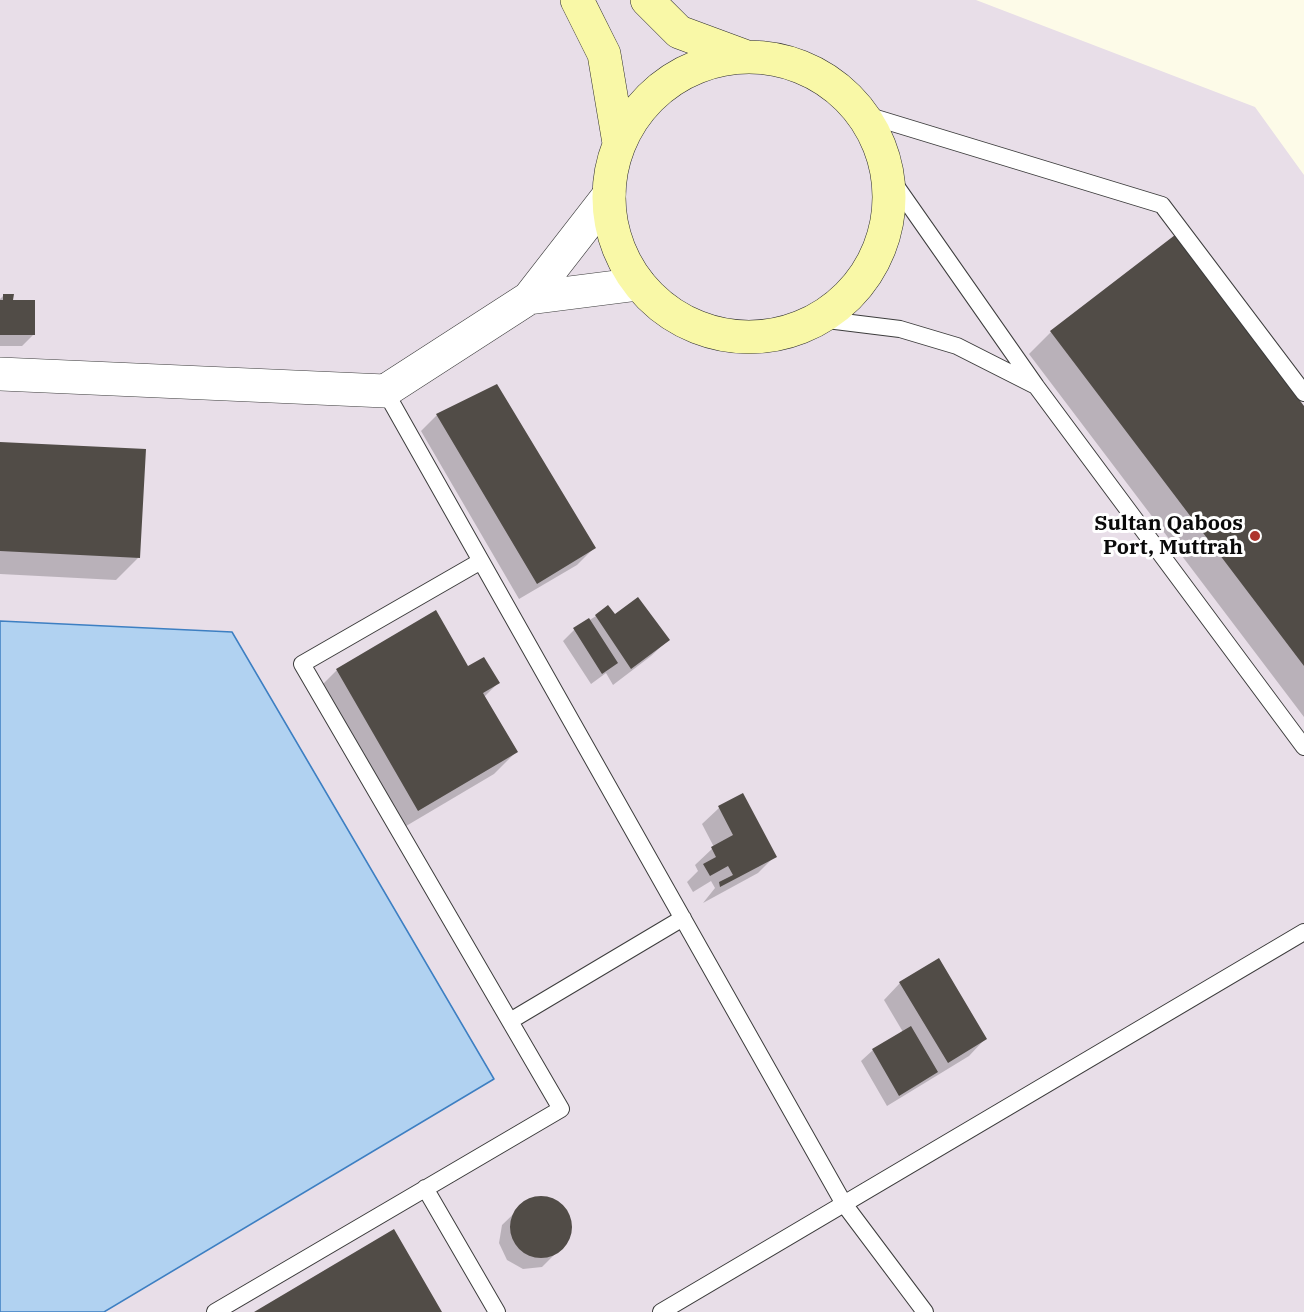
<!DOCTYPE html>
<style>
body{margin:0}
canvas{display:block;background:#fdfbe8}
</style>
<canvas width="1304" height="1312"></canvas>
<script>
const context = document.querySelector('canvas').getContext('2d');
context.lineJoin = 'round';
function fill(path, color) {
  context.fillStyle = color;
  context.fill(path, 'evenodd');
}
function strokePath(path, color, width, dash) {
  context.strokeStyle = color;
  context.lineWidth = width;
  context.lineCap = dash ? 'butt' : 'round';
  context.setLineDash(dash || []);
  context.stroke(path);
}
function drawText(font, color, halo, rows, align = 'center') {
  context.font = font + ' "IBM Plex Serif",serif';
  context.lineWidth = 6;
  context.setLineDash([]);
  context.textBaseline = 'middle';
  context.strokeStyle = halo;
  context.fillStyle = color;
  for (const [text, x, y, turn = 0] of rows) {
    context.save();
    context.translate(x, y);
    context.rotate((+turn || 0) * Math.PI / 180);
    context.textAlign = isNaN(turn) ? turn : align;
    if (halo) context.strokeText(text, 0, 0);
    context.fillText(text, 0, 0);
    context.restore();
  }
}
fill(new Path2D(`
 M 0,0 L 976,0 L 1255,107 L 1304,175 L 1304,1312 L 104,1312 L 494,1079 L 232,632 L 0,621 Z`), '#e8dee8');
const water = new Path2D(`
 M 0,621 L 232,632 L 494,1079 L 104,1312 L 0,1312 Z`);
fill(water, '#b1d2f1');
strokePath(water, '#3d7fc2', 1.5);
fill(new Path2D(`
 M 3,296 L 12,302 L 33,335 L 22,346 L 0,346 L 0,299 Z
 M 1051,332 L 1304,408 L 1304,717 L 1029,354 Z
 M 437,415 L 594,548 L 577,565 L 519,599 L 421,431 Z
 M 0,443 L 138,558 L 116,580 L 0,574 Z
 M 436,612 L 468,668 L 498,683 L 484,697 L 516,752 L 494,774 L 396,832 L 315,692 L 337,670 Z
 M 596,616 L 615,616 L 668,640 L 651,656 L 613,685 L 606,673 L 591,684 L 563,641 L 574,630 Z
 M 742,795 L 775,856 L 758,873 L 703,903 L 715,888 L 711,881 L 693,892 L 687,882 L 698,871 L 695,865 L 714,847 L 702,824 L 719,808 Z
 M 900,983 L 985,1039 L 969,1056 L 887,1106 L 861,1061 L 873,1050 L 903,1032 L 884,1000 Z
 M 546,1198 L 563,1207 L 570,1224 L 567,1242 L 542,1267 L 523,1269 L 507,1260 L 499,1243 L 502,1225 L 528,1200 Z`), '#0003');
fill(new Path2D(`
 M 1175,235 L 1304,406 L 1304,666 L 1050,331 Z
 M 3,294 L 14,294 L 13,300 L 35,300 L 35,335 L 0,335 L 0,300 L 3,300 Z
 M 497,384 L 596,548 L 537,584 L 436,414 Z
 M 0,442 L 146,449 L 140,558 L 0,551 Z
 M 638,597 L 670,640 L 631,669 L 595,615 L 608,605 L 615,614 Z
 M 436,610 L 468,666 L 484,657 L 500,683 L 483,693 L 518,752 L 418,811 L 336,669 Z
 M 589,618 L 618,663 L 602,674 L 573,628 Z
 M 743,793 L 777,857 L 720,887 L 719,882 L 733,875 L 728,866 L 710,876 L 703,864 L 716,857 L 711,847 L 733,835 L 718,806 Z
 M 939,958 L 987,1039 L 948,1063 L 899,982 Z
 M 911,1026 L 938,1072 L 899,1096 L 872,1049 Z
 M510 1227a31 31 0 1 1 62 0a31 31 0 1 1-62 0Z
 M 394,1229 L 442,1312 L 254,1312 Z`), '#514c47');
const lane = new Path2D(`
 M 863,114 L 1162,205 L 1304,393
 M 887,173 L 1036,386 L 1304,747
 M 819,319 L 900,329 L 957,346 L 1034,385
 M 385,391 L 844,1204 L 925,1312
 M 510,1021 L 683,918
 M 425,1188 L 497,1312
 M 215,1312 L 561,1109 L 302,664 L 481,561
 M 661,1312 L 1304,932`);
const street = new Path2D(`
 M 529,298 L 639,284
 M 0,374 L 385,391 L 529,298 L 609,195`);
const secondary = new Path2D(`
 M 577,0 L 604,54 L 619,143
 M 647,0 L 679,32 L 744,56
 M609 197a140 140 0 1 1 280 0a140 140 0 1 1-280 0Z`);
strokePath(lane, '#3d3d3d', 18);
strokePath(street, '#3d3d3d', 34);
strokePath(secondary, '#2c2c2c', 34);
strokePath(lane, '#fff', 16);
strokePath(street, '#fff', 33);
strokePath(secondary, '#f9f8a7', 33);
for (const [x, y, r, color] of [
 [1255,536,6,"#ae352e"]
]) {
  const dot = new Path2D();
  dot.arc(x, y, r, 0, 2 * Math.PI);
  context.fillStyle = color;
  context.fill(dot);
  strokePath(dot, '#fff', 2);
}
drawText('bold 21px', '#0a0a0a', '#fff', [
 ["Sultan Qaboos",1243,524],
 ["Port, Muttrah",1243,548]
], 'right');
</script>
